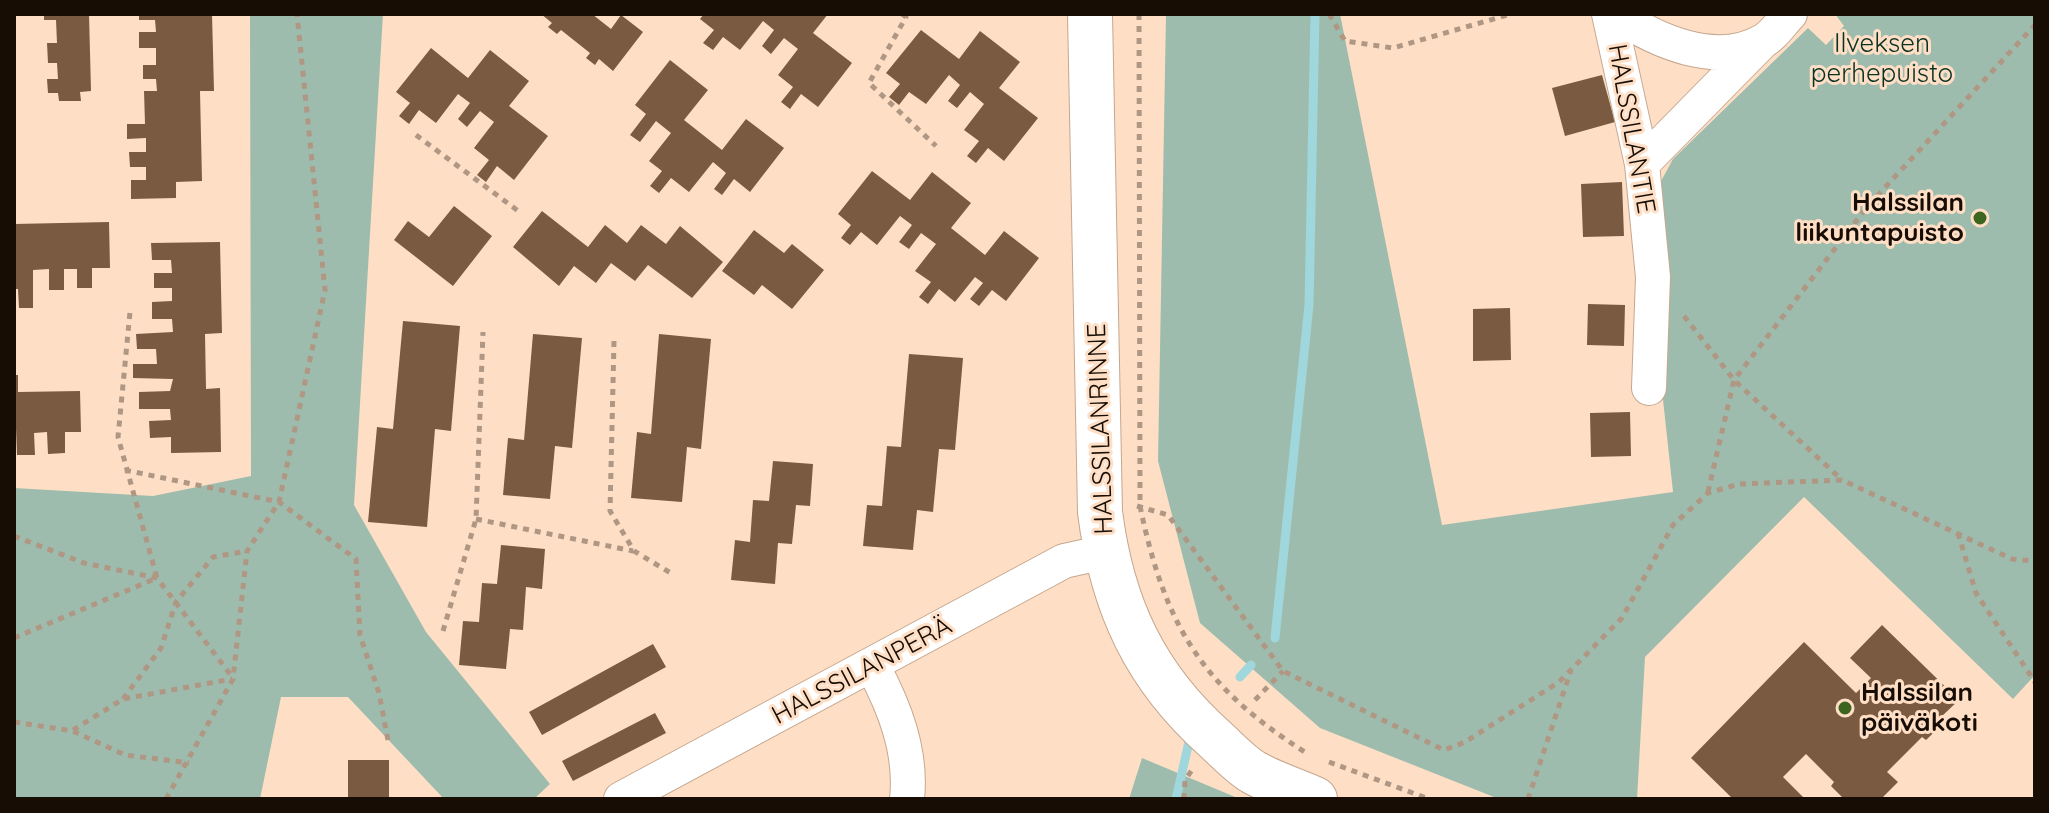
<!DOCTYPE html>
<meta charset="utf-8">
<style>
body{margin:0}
#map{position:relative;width:2049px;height:813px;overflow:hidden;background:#fedfc6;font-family:Quicksand,sans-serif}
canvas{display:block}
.frame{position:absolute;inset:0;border:16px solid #170d05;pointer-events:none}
</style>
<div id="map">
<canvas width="2049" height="813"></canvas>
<div class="frame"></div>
</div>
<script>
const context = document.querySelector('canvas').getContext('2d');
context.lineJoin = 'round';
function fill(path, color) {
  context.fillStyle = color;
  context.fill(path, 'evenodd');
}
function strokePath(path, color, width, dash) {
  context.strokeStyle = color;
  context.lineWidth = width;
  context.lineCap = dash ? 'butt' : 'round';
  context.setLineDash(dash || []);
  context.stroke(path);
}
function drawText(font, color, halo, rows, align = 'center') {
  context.font = font + ' Quicksand,sans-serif';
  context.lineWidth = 6;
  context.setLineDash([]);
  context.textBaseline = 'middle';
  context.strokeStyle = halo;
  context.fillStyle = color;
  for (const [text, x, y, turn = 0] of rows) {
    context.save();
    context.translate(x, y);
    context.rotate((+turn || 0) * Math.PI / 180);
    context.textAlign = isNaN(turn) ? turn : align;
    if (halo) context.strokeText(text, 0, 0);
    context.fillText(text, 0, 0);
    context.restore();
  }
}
fill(new Path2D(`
 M 250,14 L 383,14 L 354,505 L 426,632 L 550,784 L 534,799 L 444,799 L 348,697 L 281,697 L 260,799 L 14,799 L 14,488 L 153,496 L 251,476 Z
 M 1166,14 L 1340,14 L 1442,525 L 1673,492 L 1656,335 L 1660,183 L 1673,159 L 1808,28 L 1826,45 L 1844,26 L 1835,14 L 2035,14 L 2035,675 L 2013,699 L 1804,497 L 1645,657 L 1637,799 L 1499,799 L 1320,728 L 1200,623 L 1158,461 Z
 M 1142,758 L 1240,799 L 1129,799 Z`), '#9ebcad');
strokePath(new Path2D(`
 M 1275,638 L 1309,305 L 1315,14
 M 1240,677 L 1251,665
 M 1176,799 L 1191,733`), '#a0d7dc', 9);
fill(new Path2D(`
 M 44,14 L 89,14 L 91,91 L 80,92 L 81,101 L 59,101 L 58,93 L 48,93 L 47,79 L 58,79 L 57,63 L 48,63 L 47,43 L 57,43 L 56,20 L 44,20 Z
 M 139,14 L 212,14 L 214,91 L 200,91 L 202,181 L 176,182 L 176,198 L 131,199 L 131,180 L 146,180 L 146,167 L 130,167 L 129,152 L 146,152 L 146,138 L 127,139 L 127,124 L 145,124 L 144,91 L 157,91 L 156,79 L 143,79 L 143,65 L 156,65 L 156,48 L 139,48 L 139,32 L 156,32 L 155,20 L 139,20 Z
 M 541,14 L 592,14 L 611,29 L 621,15 L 643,32 L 613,71 L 599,59 L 595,65 L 586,58 L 590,53 L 561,30 L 557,34 L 548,27 L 552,23 Z
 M 704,14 L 828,14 L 813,33 L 852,63 L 818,107 L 801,94 L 790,109 L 781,102 L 793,87 L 778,75 L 798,49 L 784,38 L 771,54 L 762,46 L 774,30 L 763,21 L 740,50 L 723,37 L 713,50 L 703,43 L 714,30 L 700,19 Z
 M 921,30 L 959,59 L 980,31 L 1020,62 L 999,88 L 1038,118 L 1004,161 L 988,148 L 976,163 L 967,156 L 979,141 L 964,130 L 984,104 L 970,92 L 957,108 L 948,101 L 960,85 L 949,75 L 926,104 L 909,92 L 899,105 L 889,97 L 900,84 L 886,73 Z
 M 431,48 L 468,78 L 490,50 L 529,81 L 509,106 L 548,136 L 514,180 L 497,166 L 486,182 L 477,175 L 489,160 L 474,148 L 494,122 L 480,111 L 467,127 L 458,119 L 470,103 L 458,94 L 436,123 L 419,110 L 409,124 L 399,116 L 410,103 L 396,92 Z
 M 670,60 L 708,90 L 684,120 L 722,150 L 746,119 L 784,148 L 750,192 L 734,179 L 722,195 L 714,189 L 726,173 L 713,162 L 689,192 L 671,178 L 659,193 L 650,186 L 662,171 L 649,161 L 671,133 L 656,121 L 640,142 L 630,135 L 646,114 L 635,105 Z
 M 1602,75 L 1615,122 L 1565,136 L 1552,88 Z
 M 872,171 L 910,200 L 932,172 L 971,203 L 951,228 L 985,255 L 1004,231 L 1039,258 L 1006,301 L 992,290 L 979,306 L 970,299 L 983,283 L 975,277 L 955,302 L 939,289 L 928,304 L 919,297 L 931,282 L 915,271 L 936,244 L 921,233 L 909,249 L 899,242 L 912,225 L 900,216 L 877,245 L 861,232 L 850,245 L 841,238 L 851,225 L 838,214 Z
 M 1622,182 L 1624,236 L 1583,237 L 1581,184 Z
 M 454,206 L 492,236 L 453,286 L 394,240 L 408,221 L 429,237 Z
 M 542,211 L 588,247 L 605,225 L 627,243 L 641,225 L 666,244 L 680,226 L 723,262 L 692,298 L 648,265 L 635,281 L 611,263 L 596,283 L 574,266 L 559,286 L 513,247 Z
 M 109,222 L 110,268 L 92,268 L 92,288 L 77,288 L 77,269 L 64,269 L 64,290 L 49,290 L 49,269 L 33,270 L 33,308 L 19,308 L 18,289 L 14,289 L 14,224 Z
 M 754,230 L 784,253 L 792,244 L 824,270 L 792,309 L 762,285 L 754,295 L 722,271 Z
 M 220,242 L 222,333 L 205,334 L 206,389 L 220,388 L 221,452 L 171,453 L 171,437 L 150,438 L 149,421 L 171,420 L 170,409 L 139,409 L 139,392 L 170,391 L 173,379 L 133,378 L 133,364 L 157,364 L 156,349 L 137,349 L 136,334 L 173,332 L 172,319 L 152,319 L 152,302 L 172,301 L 172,288 L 154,288 L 154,273 L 172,273 L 171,260 L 152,260 L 151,243 Z
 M 1588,304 L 1625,305 L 1624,346 L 1587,345 Z
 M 1510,308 L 1511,360 L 1473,361 L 1473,309 Z
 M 403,321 L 460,326 L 451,431 L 435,429 L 427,527 L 368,522 L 377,427 L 393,429 Z
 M 533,334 L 582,338 L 572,448 L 555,446 L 550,499 L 503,495 L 508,438 L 524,440 Z
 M 659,334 L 711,339 L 701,449 L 687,447 L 682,502 L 631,498 L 637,432 L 651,434 Z
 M 909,354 L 963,358 L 955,450 L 939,449 L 933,512 L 917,510 L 913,550 L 863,546 L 867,505 L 882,506 L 887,446 L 901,447 Z
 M 14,375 L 18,375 L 18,392 L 80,391 L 81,432 L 65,432 L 65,453 L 48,454 L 47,432 L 34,433 L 35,455 L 17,455 Z
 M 1630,412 L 1631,456 L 1591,457 L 1590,413 Z
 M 773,461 L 813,464 L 810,506 L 796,505 L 792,544 L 778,543 L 775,584 L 731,580 L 735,540 L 750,542 L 753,500 L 769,501 Z
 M 501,545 L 545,549 L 542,589 L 526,587 L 523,630 L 510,629 L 506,669 L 459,665 L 463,621 L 479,622 L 482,583 L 497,584 Z
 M 1882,625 L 1959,700 L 1941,717 L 1946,721 L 1926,740 L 1922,737 L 1887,772 L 1898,782 L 1881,799 L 1844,799 L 1831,786 L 1834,782 L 1806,754 L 1783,777 L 1805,799 L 1733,799 L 1691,758 L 1804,642 L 1856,693 L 1871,678 L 1850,658 Z
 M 653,644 L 666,667 L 542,735 L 529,712 Z
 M 655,713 L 666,733 L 573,781 L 562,761 Z
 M 348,760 L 389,760 L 389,799 L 348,799 Z`), '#7a5b41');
const street = new Path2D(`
 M 1609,14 L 1642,164 L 1653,277 L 1649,388
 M 1616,14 C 1656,41 1716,68 1763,41 C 1773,36 1782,22 1790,14
 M 1642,164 L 1763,41
 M 873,667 C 895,708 912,752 907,799
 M 621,799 L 1064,561 L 1105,552`);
const secondary = new Path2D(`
 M 1090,14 L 1100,512 C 1112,606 1145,677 1216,740 C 1228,751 1240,764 1253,772 C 1272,783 1295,790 1315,799`);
strokePath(street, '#c5a78f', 36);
strokePath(secondary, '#c5a78f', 46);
strokePath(new Path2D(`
 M 902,14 L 906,17 L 869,83 L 936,146
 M 1139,14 L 1140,506 C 1165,627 1203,688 1308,754
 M 1329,14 L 1345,41 L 1393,48 L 1511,14
 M 679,15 L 679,14
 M 416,135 L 521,213
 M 1684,316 L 1734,380 L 1842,480
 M 614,341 L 610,511 L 634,551 L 674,575
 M 125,470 L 279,502 L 356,559 L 360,635 L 379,693 L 388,740
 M 1708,492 L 1734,380 L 1867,207 L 2035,25
 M 1137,506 L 1168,515 L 1283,671 L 1444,750 L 1465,742 L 1559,682 L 1622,618 L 1673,525 L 1708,493 L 1739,484 L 1842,480 L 2012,559 L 2035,561
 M 476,519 L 633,551
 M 1958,533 L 1976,593 L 2035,682
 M 14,536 L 84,563 L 157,578 L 233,678
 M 443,631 L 476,519 L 483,332
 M 14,638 L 157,578 L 118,437 L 130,312
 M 123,699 L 161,648 L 176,602 L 213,557 L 247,551
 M 1255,700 L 1283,671
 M 14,722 L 73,731 L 125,755 L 189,763
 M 73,730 L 123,699 L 232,679
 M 1329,762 L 1429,799
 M 166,799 L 233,679 L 247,551 L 279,502 L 325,290 L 297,14
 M 1184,799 L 1185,780 L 1194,767
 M 1528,799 L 1571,670`), '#af9784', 5, [6, 6]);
strokePath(street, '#fff', 34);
strokePath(secondary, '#fff', 44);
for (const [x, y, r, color] of [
 [1980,218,8,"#3c6520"],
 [1845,708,8,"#3c6520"]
]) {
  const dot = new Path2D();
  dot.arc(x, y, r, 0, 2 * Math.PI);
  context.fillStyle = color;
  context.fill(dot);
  strokePath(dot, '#fedfc6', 3);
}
drawText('26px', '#0a3223', '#fedfc6', [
 ["Ilveksen",1882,44],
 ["perhepuisto",1882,74]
]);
drawText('26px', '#170d05', '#fedfc6', [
 ["HALSSILANTIE",1631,129,80],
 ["HALSSILANRINNE",1101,429,-92],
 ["HALSSILANPERÄ",862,671,-28]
]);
drawText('bold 26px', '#170d05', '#fedfc6', [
 ["Halssilan",1964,203],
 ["liikuntapuisto",1964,233],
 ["Halssilan",1861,693,"left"],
 ["päiväkoti",1861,723,"left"]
], 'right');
</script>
